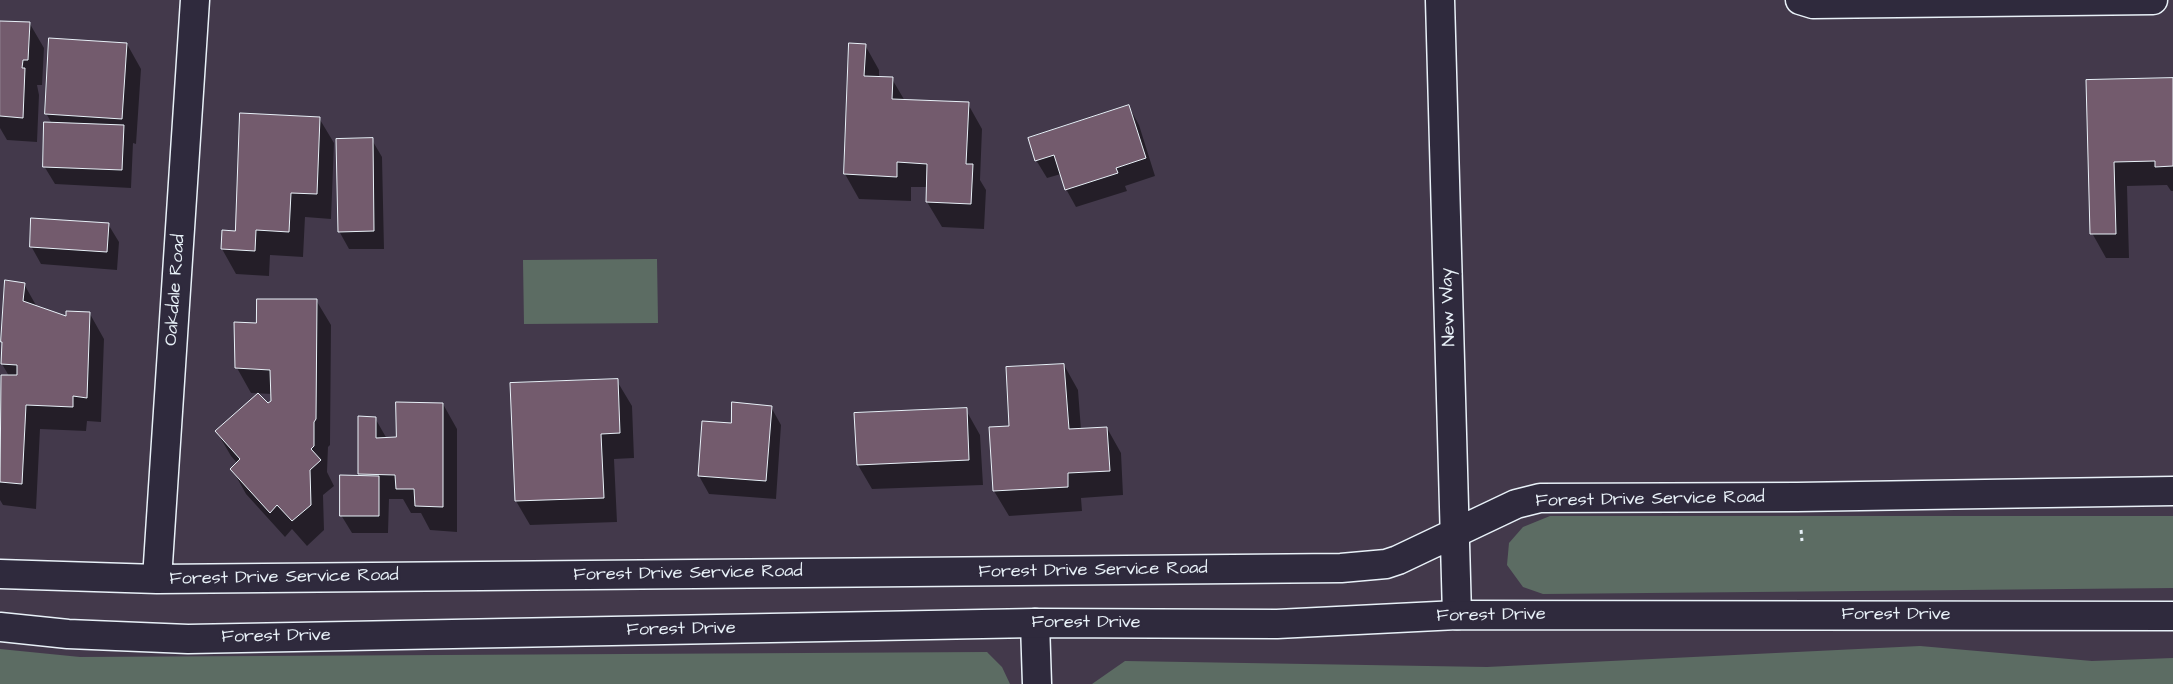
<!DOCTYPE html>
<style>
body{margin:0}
canvas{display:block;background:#43394b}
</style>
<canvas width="2173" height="684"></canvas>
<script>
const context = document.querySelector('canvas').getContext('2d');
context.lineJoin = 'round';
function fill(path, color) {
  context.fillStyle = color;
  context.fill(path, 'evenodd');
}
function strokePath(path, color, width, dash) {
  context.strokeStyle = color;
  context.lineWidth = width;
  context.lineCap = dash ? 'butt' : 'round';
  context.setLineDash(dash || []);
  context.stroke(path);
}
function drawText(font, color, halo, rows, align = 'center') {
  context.font = font + ' "Architects Daughter",sans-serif';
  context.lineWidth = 4.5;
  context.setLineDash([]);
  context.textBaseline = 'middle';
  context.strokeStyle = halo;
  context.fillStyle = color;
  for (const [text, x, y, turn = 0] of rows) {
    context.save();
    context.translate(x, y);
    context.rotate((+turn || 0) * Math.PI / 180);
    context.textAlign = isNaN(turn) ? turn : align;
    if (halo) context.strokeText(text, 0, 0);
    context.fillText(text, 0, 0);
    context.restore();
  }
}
fill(new Path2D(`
 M 657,259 L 658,323 L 524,324 L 523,260 Z
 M 1550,516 L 2173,516 L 2173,588 L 1543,594 L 1523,587 L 1507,565 L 1509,543 L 1523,527 Z
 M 1920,646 L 2092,661 L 2173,658 L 2173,684 L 1092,684 L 1125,661 L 1487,667 Z
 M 0,649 L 80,657 L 987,652 L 1002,667 L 1010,684 L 0,684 Z`), '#5c6c63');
fill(new Path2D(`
 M 0,22 L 30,24 L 44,48 L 42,85 L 37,85 L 39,95 L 37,142 L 7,140 L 0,128 Z
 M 127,44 L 141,69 L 136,144 L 133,143 L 131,188 L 55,184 L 44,166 L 52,124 L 46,113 Z
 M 865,45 L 879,70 L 879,78 L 892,79 L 905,101 L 968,104 L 982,129 L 980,180 L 986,190 L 984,229 L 942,227 L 927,202 L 928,187 L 911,187 L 911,201 L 859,199 L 845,174 Z
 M 2173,79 L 2173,191 L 2171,191 L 2167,185 L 2127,186 L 2129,258 L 2106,258 L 2092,233 L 2087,81 Z
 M 1129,107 L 1139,125 L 1155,176 L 1125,186 L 1127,191 L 1076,207 L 1066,189 L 1061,174 L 1047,178 L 1036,160 Z
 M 319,118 L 334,143 L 331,219 L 305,217 L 303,257 L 270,255 L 269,276 L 236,274 L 222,249 Z
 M 372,140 L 382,157 L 384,249 L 349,249 L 339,231 Z
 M 108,224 L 119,242 L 117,270 L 41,264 L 31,246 Z
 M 24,284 L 37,307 L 67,317 L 90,314 L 104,339 L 101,422 L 87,421 L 86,431 L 40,429 L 36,509 L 3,505 L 0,500 L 0,401 L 3,376 L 9,376 L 2,364 Z
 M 316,300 L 331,325 L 330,445 L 328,447 L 327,472 L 334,486 L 323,495 L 324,530 L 307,546 L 292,529 L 285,537 L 246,494 L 232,469 L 238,464 L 231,456 L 217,432 L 272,401 L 272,394 L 251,393 L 237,368 L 257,324 Z
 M 1064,365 L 1078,390 L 1081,430 L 1107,428 L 1121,453 L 1123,495 L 1081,498 L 1082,511 L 1009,516 L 994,491 L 1011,427 Z
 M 617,381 L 632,406 L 634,458 L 614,459 L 617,522 L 530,525 L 516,501 Z
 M 443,404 L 457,429 L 457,532 L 430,530 L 421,513 L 411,513 L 403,499 L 389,499 L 388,533 L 352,533 L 341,515 L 361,477 L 359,474 L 375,418 L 387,439 L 397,439 Z
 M 771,407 L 781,425 L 776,499 L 709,494 L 699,476 L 732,425 Z
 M 966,410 L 980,435 L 983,485 L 872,489 L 858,465 Z`), '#0007');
const building = new Path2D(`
 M 0,21 L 30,22 L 28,60 L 23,60 L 22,68 L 25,68 L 23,118 L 0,116 Z
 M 49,38 L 127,43 L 122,119 L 45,114 Z
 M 849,43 L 866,44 L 864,76 L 893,77 L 892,99 L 969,102 L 966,164 L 973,164 L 971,204 L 926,202 L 927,164 L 897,162 L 897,177 L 844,174 Z
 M 2173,78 L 2173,166 L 2155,167 L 2155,161 L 2114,162 L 2116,234 L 2090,234 L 2086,80 Z
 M 1129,105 L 1146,158 L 1116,168 L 1118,173 L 1065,190 L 1054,155 L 1035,161 L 1028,138 Z
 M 240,113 L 320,117 L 317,194 L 291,193 L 289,232 L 256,230 L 255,251 L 221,249 L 222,230 L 235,231 Z
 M 44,122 L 124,125 L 122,170 L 43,167 Z
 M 373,138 L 374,231 L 338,232 L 336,139 Z
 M 31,218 L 109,223 L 107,252 L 30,247 Z
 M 5,280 L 25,283 L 23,301 L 66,316 L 66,311 L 90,312 L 87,398 L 73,396 L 73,407 L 26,405 L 22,484 L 0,482 L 1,375 L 17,375 L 17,365 L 1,364 L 2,342 L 1,342 Z
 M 257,299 L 317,299 L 316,419 L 314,422 L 314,446 L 311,449 L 321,460 L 310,470 L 311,505 L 292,521 L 277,505 L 270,513 L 230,469 L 240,459 L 215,431 L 258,393 L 268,403 L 271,401 L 270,370 L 235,368 L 234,322 L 256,323 Z
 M 1064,364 L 1069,429 L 1107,427 L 1110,471 L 1068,473 L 1068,487 L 993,491 L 989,427 L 1009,426 L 1006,367 Z
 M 618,379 L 620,433 L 601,434 L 604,498 L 515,501 L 510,383 Z
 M 396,402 L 443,403 L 443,507 L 415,506 L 414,489 L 396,489 L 395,475 L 358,474 L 358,416 L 376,417 L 376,438 L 396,437 Z
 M 732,402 L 772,406 L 766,481 L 698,476 L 702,421 L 731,423 Z
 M 967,408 L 969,460 L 857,465 L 854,413 Z
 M 340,475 L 379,476 L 379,516 L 340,516 Z`);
fill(building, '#735b6d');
strokePath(building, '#e8f1f8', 1);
const minor = new Path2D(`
 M 1440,0 L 1457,615
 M 1800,0 L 1813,4 L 2153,0
 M 0,574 L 157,579 L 1341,568 L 1386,564 L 1398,560 L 1516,504 L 1540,498 L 1797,497 L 2173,491
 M 157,579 L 195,0
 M 1035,623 L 1037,684`);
const secondary = new Path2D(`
 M 0,627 L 68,634 L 188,639 L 1035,623 L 1277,624 L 1457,615 L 2173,616`);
strokePath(minor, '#e8f1f8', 31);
strokePath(secondary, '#e8f1f8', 31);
strokePath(new Path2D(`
 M 1801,530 L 1802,541`), '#e8f1f8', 3, [4, 4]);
strokePath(minor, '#2f2a3d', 28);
strokePath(secondary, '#2f2a3d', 28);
drawText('18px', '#e8f1f8', '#2f2a3d', [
 ["Oakdale Road",176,290,-86],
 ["New Way",1449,307,-92],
 ["Forest Drive Service Road",1650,500,-1],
 ["Forest Drive Service Road",1093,571,-1],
 ["Forest Drive Service Road",688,574,-1],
 ["Forest Drive Service Road",284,578,-1],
 ["Forest Drive",1896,615],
 ["Forest Drive",1491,616,-1],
 ["Forest Drive",1086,623],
 ["Forest Drive",681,630,-1],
 ["Forest Drive",276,637,-1]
]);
</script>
